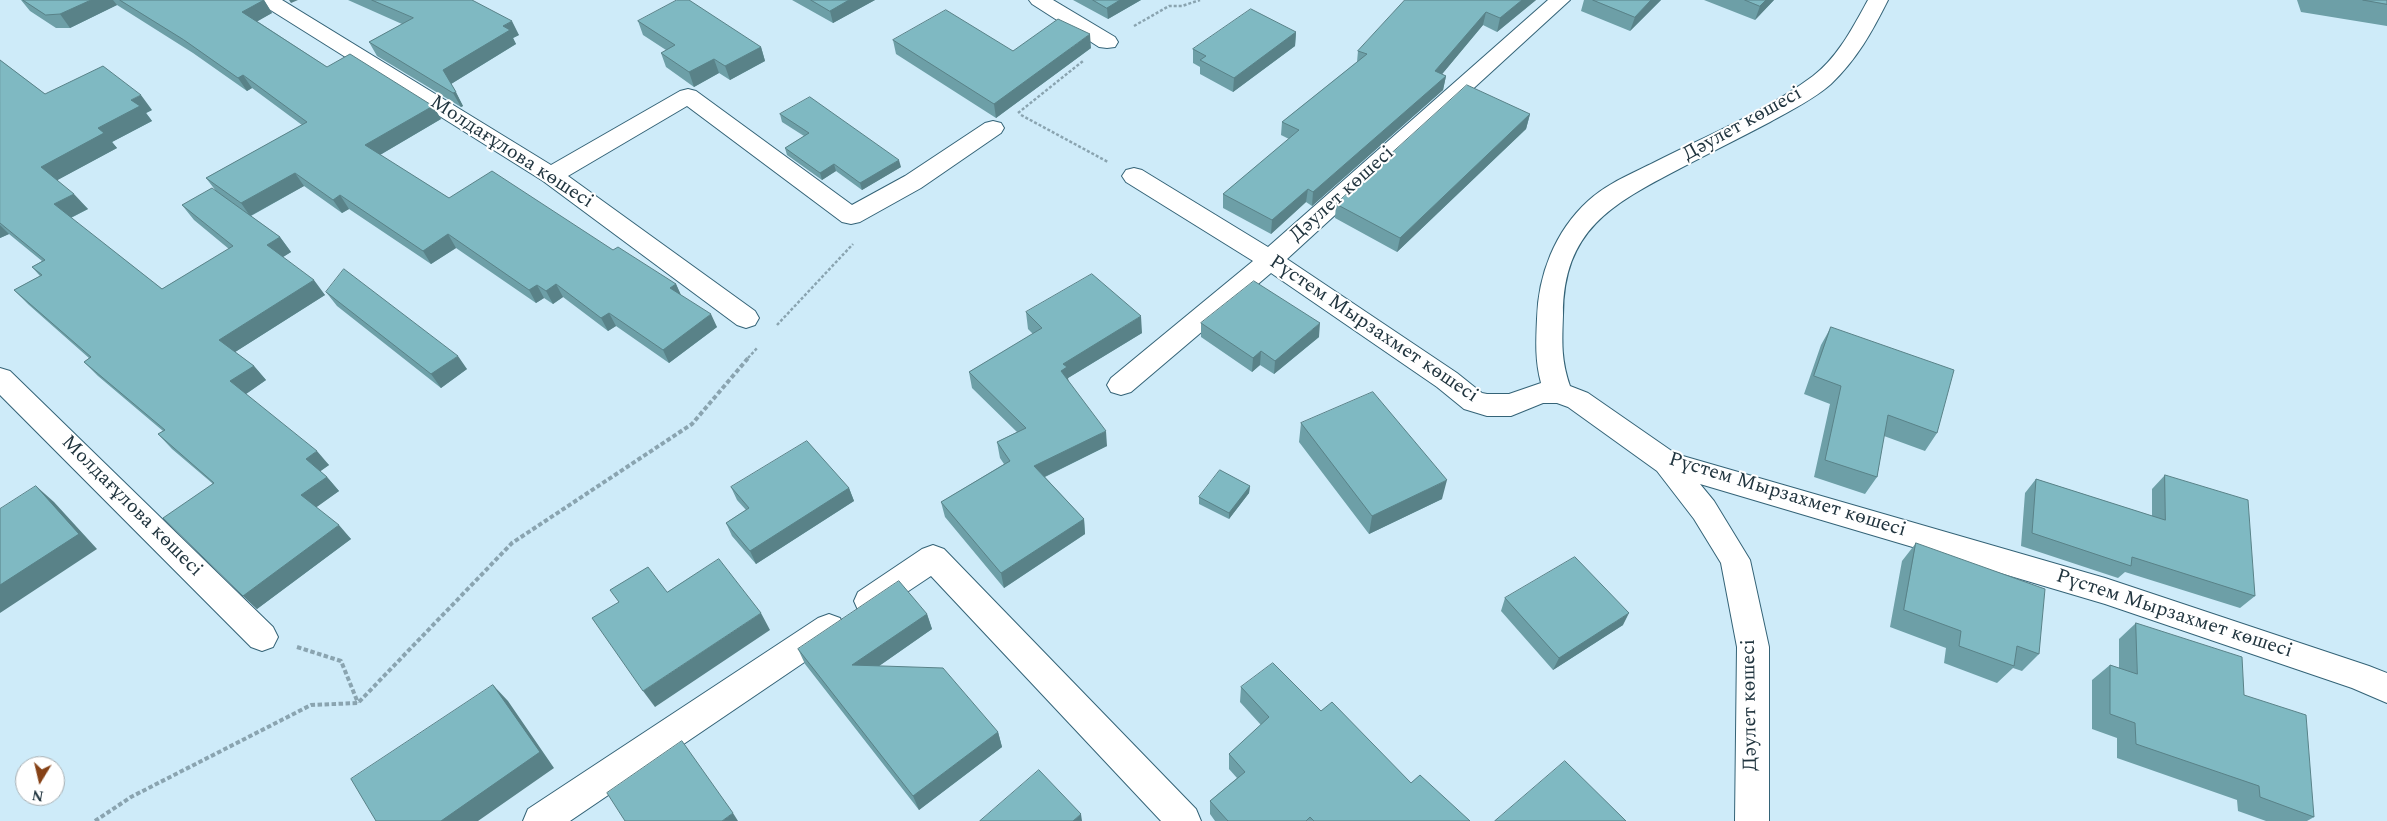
<!DOCTYPE html>
<meta charset="utf-8">
<style>
body{margin:0}
#map{position:relative;width:2387px;height:821px;overflow:hidden;background:#ceebf9;font-family:Spectral,serif}
canvas{display:block}
.north{position:absolute;left:15px;top:756px;width:50px;height:50px;box-sizing:border-box;background:#fff;border:1px solid #a6aeb2;border-radius:50%;rotate:189deg;font-size:14px;font-weight:700;line-height:20px;text-align:center;color:#21353f}
.north::after{content:'';display:block;margin:auto;width:18px;height:22px;background:#864217;clip-path:polygon(50% 0,100% 100%,50% 72%,0 100%)}
</style>
<div id="map">
<canvas width="2387" height="821"></canvas>
<div class="north">N</div>
</div>
<script>
const context = document.querySelector('canvas').getContext('2d');
context.lineJoin = 'round';
function strokePath(path, color, width, dash) {
  context.strokeStyle = color;
  context.lineWidth = width;
  context.lineCap = dash ? 'butt' : 'round';
  context.setLineDash(dash || []);
  context.stroke(path);
}
function fill(path, color) {
  context.fillStyle = color;
  context.fill(path, 'evenodd');
}
function drawText(font, color, halo, rows, align = 'center') {
  context.font = font + ' Spectral,serif';
  context.lineWidth = 4;
  context.setLineDash([]);
  context.textBaseline = 'middle';
  context.strokeStyle = halo;
  context.fillStyle = color;
  for (const [text, x, y, turn = 0] of rows) {
    context.save();
    context.translate(x, y);
    context.rotate((+turn || 0) * Math.PI / 180);
    context.textAlign = isNaN(turn) ? turn : align;
    if (halo) context.strokeText(text, 0, 0);
    context.fillText(text, 0, 0);
    context.restore();
  }
}
const minor = new Path2D(`
 M 258,0 L 282,0 L 551,165 L 680,91 L 688,89 L 696,91 L 852,205 L 905,176 L 985,123 L 993,121 L 1001,123 L 1004,128 L 1001,133 L 921,188 L 860,222 L 851,224 L 842,222 L 687,106 L 568,176 L 755,311 L 759,318 L 755,325 L 746,328 L 737,325 L 543,181 L 261,4 Z
 M 1029,0 L 1053,0 L 1115,37 L 1118,42 L 1115,47 L 1107,48 L 1099,47 L 1032,4 Z
 M 1548,0 L 1570,0 L 1287,259 L 1457,373 L 1482,393 L 1487,394 L 1509,394 L 1541,383 C 1535,361 1536,341 1537,319 C 1538,275 1555,231 1588,201 C 1606,184 1631,174 1653,163 C 1706,136 1765,112 1813,76 C 1838,57 1853,27 1868,0 L 1888,0 C 1872,32 1857,59 1831,84 C 1814,99 1790,111 1770,122 C 1740,138 1709,153 1679,169 C 1612,204 1563,230 1563,315 C 1562,342 1561,360 1570,386 L 1588,393 L 1676,454 L 2105,578 L 2369,666 L 2387,673 L 2387,703 L 2352,688 L 2105,604 L 1700,484 L 1714,501 L 1750,560 L 1769,647 L 1769,821 L 1735,821 L 1737,647 L 1721,563 L 1694,519 L 1657,471 L 1568,407 L 1557,403 L 1543,403 L 1511,416 L 1487,416 L 1464,409 L 1437,387 L 1271,273 L 1131,392 L 1121,395 L 1111,392 L 1107,385 L 1111,378 L 1253,261 L 1126,182 L 1122,176 L 1126,170 L 1134,168 L 1142,170 L 1268,247 Z
 M 0,368 L 10,371 L 273,627 L 278,637 L 273,647 L 262,651 L 251,647 L 0,395 Z
 M 933,545 L 944,549 L 1196,809 L 1201,821 L 1161,821 L 931,576 L 880,610 L 869,614 L 858,610 L 854,601 L 858,592 L 922,549 Z
 M 829,614 L 840,618 L 845,628 L 840,638 L 570,821 L 523,821 L 528,809 L 818,618 Z`);
strokePath(minor, '#346377', 2);
strokePath(new Path2D(`
 M 1134,26 L 1169,6 L 1182,6 L 1200,0
 M 1018,113 L 1083,61
 M 1021,115 L 1108,162
 M 777,325 L 853,244
 M 748,358 L 758,347`), '#8aa4b0', 2.5, [3, 2]);
strokePath(new Path2D(`
 M 297,647 L 341,661 L 358,703
 M 95,821 L 131,797 L 311,705 L 358,703 L 512,543 L 692,424 L 749,357`), '#8aa4b0', 4, [4.5, 2.5]);
fill(minor, '#fff');
fill(new Path2D(`
 M 21,0 L 264,0 L 272,13 L 257,21 L 327,67 L 433,106 L 441,119 L 380,155 L 449,198 L 613,250 L 676,284 L 680,294 L 717,327 L 669,363 L 616,326 L 608,331 L 563,297 L 553,304 L 544,298 L 536,303 L 456,248 L 431,264 L 349,209 L 342,213 L 304,186 L 251,216 L 280,237 L 291,252 L 283,257 L 325,295 L 235,352 L 254,366 L 266,380 L 246,394 L 329,465 L 320,471 L 327,477 L 339,491 L 316,507 L 351,539 L 257,609 L 243,596 L 212,483 L 172,449 L 158,434 L 163,431 L 98,376 L 84,362 L 89,358 L 29,305 L 14,290 L 40,276 L 32,267 L 42,261 L 9,234 L 0,238 L 0,60 L 45,94 L 152,110 L 146,113 L 152,121 L 112,142 L 117,148 L 57,180 L 88,209 L 71,218 L 162,289 L 229,249 L 194,220 L 182,205 L 216,191 L 206,178 L 302,125 L 252,88 L 247,91 L 193,53 L 117,5 L 70,28 L 56,28 L 30,11 Z
 M 348,0 L 472,0 L 519,35 L 513,38 L 516,44 L 451,84 L 463,106 L 461,107 L 377,56 L 369,42 L 402,24 Z
 M 792,0 L 875,0 L 833,23 Z
 M 1073,0 L 1141,0 L 1108,19 Z
 M 1405,0 L 1536,0 L 1497,32 L 1483,25 L 1442,74 L 1446,76 L 1443,90 L 1312,206 L 1306,202 L 1271,234 L 1223,208 L 1223,194 L 1289,139 L 1281,135 L 1282,122 L 1357,62 L 1358,51 Z
 M 1584,0 L 1661,0 L 1630,31 L 1581,11 Z
 M 1704,0 L 1774,0 L 1755,20 Z
 M 2297,0 L 2387,0 L 2387,26 L 2301,12 Z
 M 638,21 L 761,47 L 765,61 L 730,80 L 719,73 L 694,87 L 666,67 L 661,53 L 666,50 L 643,35 Z
 M 1296,32 L 1295,46 L 1233,92 L 1200,74 L 1200,67 L 1193,63 L 1193,49 Z
 M 893,40 L 1013,51 L 1091,48 L 996,118 L 896,54 Z
 M 780,114 L 901,167 L 862,190 L 836,171 L 822,180 L 787,155 L 785,148 L 804,136 L 782,122 Z
 M 1530,114 L 1526,129 L 1397,252 L 1335,218 L 1336,204 Z
 M 326,292 L 467,369 L 441,388 L 337,306 Z
 M 1026,312 L 1142,333 L 1068,378 L 1068,381 L 1107,446 L 1045,477 L 1084,519 L 1085,534 L 1004,588 L 945,517 L 941,502 L 1004,464 L 1000,458 L 997,442 L 1017,432 L 972,388 L 969,372 L 1033,334 L 1028,329 Z
 M 1201,323 L 1319,337 L 1274,374 L 1260,365 L 1252,372 L 1201,337 Z
 M 1831,327 L 1937,433 L 1925,451 L 1884,436 L 1877,477 L 1865,494 L 1814,477 L 1830,404 L 1804,394 L 1821,345 Z
 M 1301,423 L 1442,499 L 1369,534 L 1299,442 Z
 M 2165,475 L 2255,596 L 2240,608 L 2125,572 L 2118,578 L 2021,546 L 2025,493 L 2036,479 L 2152,516 L 2152,489 Z
 M 1250,486 L 1249,493 L 1229,519 L 1199,504 L 1199,497 Z
 M 731,487 L 849,488 L 854,501 L 756,564 L 732,536 L 726,523 L 746,510 L 737,500 Z
 M 1916,543 L 2039,654 L 2022,671 L 2013,668 L 1997,683 L 1944,663 L 1946,648 L 1890,627 L 1902,561 Z
 M 1505,598 L 1623,625 L 1553,670 L 1501,611 Z
 M 927,614 L 932,629 L 879,666 L 998,732 L 1002,747 L 919,810 L 805,664 L 798,649 Z
 M 2136,623 L 2244,695 L 2314,817 L 2307,821 L 2266,821 L 2238,811 L 2237,800 L 2117,758 L 2117,738 L 2092,729 L 2092,680 L 2110,665 L 2119,668 L 2119,639 Z
 M 1241,687 L 1321,711 L 1411,783 L 1470,821 L 1215,821 L 1210,814 L 1210,801 L 1237,778 L 1229,769 L 1229,754 L 1261,725 L 1240,702 Z`), '#6d9fa7');
fill(new Path2D(`
 M 91,0 L 113,0 L 117,5 L 70,28 L 60,14 Z
 M 264,0 L 272,13 L 251,25 L 242,12 Z
 M 289,0 L 298,0 L 291,3 Z
 M 849,0 L 875,0 L 833,23 L 830,11 Z
 M 1120,0 L 1141,0 L 1108,19 L 1107,8 Z
 M 1522,0 L 1536,0 L 1497,32 L 1500,18 Z
 M 1651,0 L 1661,0 L 1630,31 L 1635,17 Z
 M 1766,0 L 1774,0 L 1755,20 L 1760,6 Z
 M 1486,12 L 1483,25 L 1433,85 L 1435,71 Z
 M 512,21 L 519,35 L 513,38 L 516,44 L 451,84 L 443,70 L 503,26 Z
 M 1296,32 L 1295,46 L 1233,92 L 1234,78 Z
 M 1090,34 L 1091,48 L 996,118 L 994,104 Z
 M 761,47 L 765,61 L 730,80 L 725,66 Z
 M 714,59 L 719,73 L 694,87 L 689,72 Z
 M 243,75 L 252,88 L 247,91 L 238,78 Z
 M 1446,76 L 1443,90 L 1312,206 L 1313,192 Z
 M 456,92 L 463,106 L 461,107 L 453,93 Z
 M 141,95 L 152,110 L 146,113 L 152,121 L 112,142 L 117,148 L 54,182 L 41,167 L 98,128 L 131,100 Z
 M 433,106 L 441,119 L 373,159 L 365,145 Z
 M 1530,114 L 1526,129 L 1397,252 L 1400,238 Z
 M 899,160 L 901,167 L 862,190 L 860,183 Z
 M 834,164 L 836,171 L 822,180 L 820,173 Z
 M 295,173 L 304,186 L 250,216 L 241,203 Z
 M 1308,189 L 1306,202 L 1271,234 L 1272,220 Z
 M 74,194 L 88,209 L 68,219 L 54,204 Z
 M 340,195 L 349,209 L 342,213 L 333,200 Z
 M 0,225 L 9,234 L 0,238 Z
 M 448,234 L 456,248 L 431,264 L 423,251 Z
 M 280,237 L 291,252 L 278,260 L 267,245 Z
 M 314,280 L 325,295 L 232,354 L 219,340 Z
 M 556,284 L 563,297 L 553,304 L 546,291 Z
 M 676,284 L 682,297 L 670,288 Z
 M 537,285 L 544,298 L 536,303 L 529,290 Z
 M 609,313 L 616,326 L 608,331 L 601,318 Z
 M 711,314 L 717,327 L 669,363 L 663,350 Z
 M 1141,316 L 1142,333 L 1068,378 L 1069,383 L 1061,371 L 1063,364 Z
 M 1320,323 L 1319,337 L 1274,374 L 1275,361 Z
 M 1261,351 L 1260,365 L 1252,372 L 1253,358 Z
 M 458,356 L 467,369 L 441,388 L 431,374 Z
 M 254,366 L 266,380 L 243,396 L 230,381 Z
 M 1106,431 L 1107,446 L 1036,481 L 1034,466 Z
 M 317,451 L 329,465 L 318,473 L 306,459 Z
 M 327,477 L 339,491 L 314,509 L 301,495 Z
 M 1447,480 L 1442,499 L 1369,534 L 1372,516 Z
 M 36,486 L 54,502 L 97,549 L 0,613 L 0,585 Z
 M 1250,486 L 1249,493 L 1229,519 L 1229,513 Z
 M 849,488 L 854,501 L 756,564 L 750,551 Z
 M 1084,519 L 1085,534 L 1004,588 L 1001,573 Z
 M 339,525 L 351,539 L 257,609 L 243,596 Z
 M 761,613 L 770,630 L 655,707 L 643,691 Z
 M 1629,613 L 1623,625 L 1553,670 L 1559,658 Z
 M 927,614 L 932,629 L 859,680 L 852,665 Z
 M 493,685 L 508,701 L 554,768 L 478,821 L 441,821 Z
 M 998,732 L 1002,747 L 919,810 L 913,796 Z
 M 733,813 L 738,821 L 722,821 Z
 M 1081,814 L 1082,821 L 1073,821 Z`), '#598288');
const building = new Path2D(`
 M 23,0 L 91,0 L 60,14 L 46,15 Z
 M 120,0 L 264,0 L 242,12 L 327,67 L 350,54 L 433,106 L 365,145 L 449,198 L 492,171 L 613,250 L 618,247 L 676,284 L 670,288 L 711,314 L 663,350 L 609,313 L 601,318 L 556,284 L 546,291 L 537,285 L 529,290 L 448,234 L 423,251 L 340,195 L 333,200 L 295,173 L 241,203 L 206,178 L 307,122 L 243,75 L 238,78 L 184,40 Z
 M 372,0 L 472,0 L 512,21 L 503,26 L 510,30 L 443,70 L 456,92 L 453,93 L 369,42 L 413,18 Z
 M 677,0 L 689,0 L 761,47 L 725,66 L 714,59 L 689,72 L 661,53 L 675,45 L 638,21 Z
 M 811,0 L 849,0 L 830,11 Z
 M 1093,0 L 1120,0 L 1107,8 Z
 M 1405,0 L 1522,0 L 1500,18 L 1486,12 L 1435,71 L 1446,76 L 1313,192 L 1308,189 L 1272,220 L 1223,194 L 1299,130 L 1282,122 L 1367,54 L 1358,51 Z
 M 1593,0 L 1651,0 L 1635,17 Z
 M 1745,0 L 1766,0 L 1760,6 Z
 M 2363,0 L 2387,0 L 2387,4 Z
 M 1251,9 L 1296,32 L 1234,78 L 1200,60 L 1206,56 L 1193,49 Z
 M 946,10 L 1013,51 L 1058,19 L 1090,34 L 994,104 L 893,40 Z
 M 0,60 L 45,94 L 103,66 L 141,95 L 131,100 L 140,106 L 98,128 L 104,133 L 41,167 L 74,194 L 54,204 L 162,289 L 233,246 L 182,205 L 212,188 L 280,237 L 267,245 L 314,280 L 219,340 L 254,366 L 230,381 L 317,451 L 306,459 L 327,477 L 301,495 L 339,525 L 243,596 L 163,518 L 214,483 L 158,434 L 165,430 L 84,362 L 91,357 L 14,290 L 42,275 L 32,267 L 45,260 L 0,223 Z
 M 1467,85 L 1530,114 L 1400,238 L 1336,204 Z
 M 810,97 L 899,160 L 860,183 L 834,164 L 820,173 L 785,148 L 809,133 L 780,114 Z
 M 344,269 L 458,356 L 431,374 L 326,292 Z
 M 1092,274 L 1141,316 L 1063,364 L 1067,367 L 1061,371 L 1106,431 L 1034,466 L 1084,519 L 1001,573 L 941,502 L 1010,461 L 997,442 L 1026,428 L 969,372 L 1042,328 L 1026,312 Z
 M 1254,281 L 1320,323 L 1275,361 L 1261,351 L 1253,358 L 1201,323 Z
 M 1831,327 L 1954,370 L 1937,433 L 1888,415 L 1877,477 L 1825,460 L 1841,386 L 1814,376 Z
 M 1373,392 L 1447,480 L 1372,516 L 1301,423 Z
 M 807,441 L 849,488 L 750,551 L 726,523 L 749,508 L 731,487 Z
 M 1220,470 L 1250,486 L 1229,513 L 1199,497 Z
 M 2165,475 L 2248,500 L 2255,596 L 2132,557 L 2131,566 L 2032,533 L 2036,479 L 2165,520 Z
 M 36,486 L 79,534 L 0,585 L 0,509 Z
 M 1916,543 L 2045,589 L 2039,654 L 2017,646 L 2014,666 L 1959,646 L 1961,631 L 1904,610 Z
 M 1575,557 L 1629,613 L 1559,658 L 1505,598 Z
 M 719,559 L 761,613 L 643,691 L 592,618 L 619,602 L 610,590 L 648,567 L 667,592 Z
 M 899,581 L 927,614 L 852,665 L 943,668 L 998,732 L 913,796 L 798,649 Z
 M 2136,623 L 2242,657 L 2244,695 L 2306,715 L 2314,817 L 2260,797 L 2259,786 L 2136,744 L 2135,723 L 2110,714 L 2110,665 L 2137,674 Z
 M 1273,663 L 1321,711 L 1332,702 L 1411,783 L 1420,775 L 1470,821 L 1314,821 L 1310,817 L 1306,821 L 1228,821 L 1210,801 L 1245,772 L 1229,754 L 1269,717 L 1241,687 Z
 M 493,685 L 540,752 L 441,821 L 376,821 L 351,779 Z
 M 682,741 L 733,813 L 722,821 L 625,821 L 607,793 Z
 M 1565,761 L 1626,821 L 1495,821 Z
 M 1039,770 L 1081,814 L 1073,821 L 980,821 Z`);
fill(building, '#7fb9c2');
strokePath(building, '#598288', 1);
drawText('20px', '#21353f', '#fff', [
 ["Дәулет көшесі",1743,125,-29],
 ["Молдағұлова көшесі",511,153,33],
 ["Дәулет көшесі",1343,195,-42],
 ["Рүстем Мырзахмет көшесі",1373,330,34],
 ["Рүстем Мырзахмет көшесі",1787,496,17],
 ["Молдағұлова көшесі",131,507,45],
 ["Рүстем Мырзахмет көшесі",2174,615,18],
 ["Дәулет көшесі",1751,705,-91]
]);
</script>
